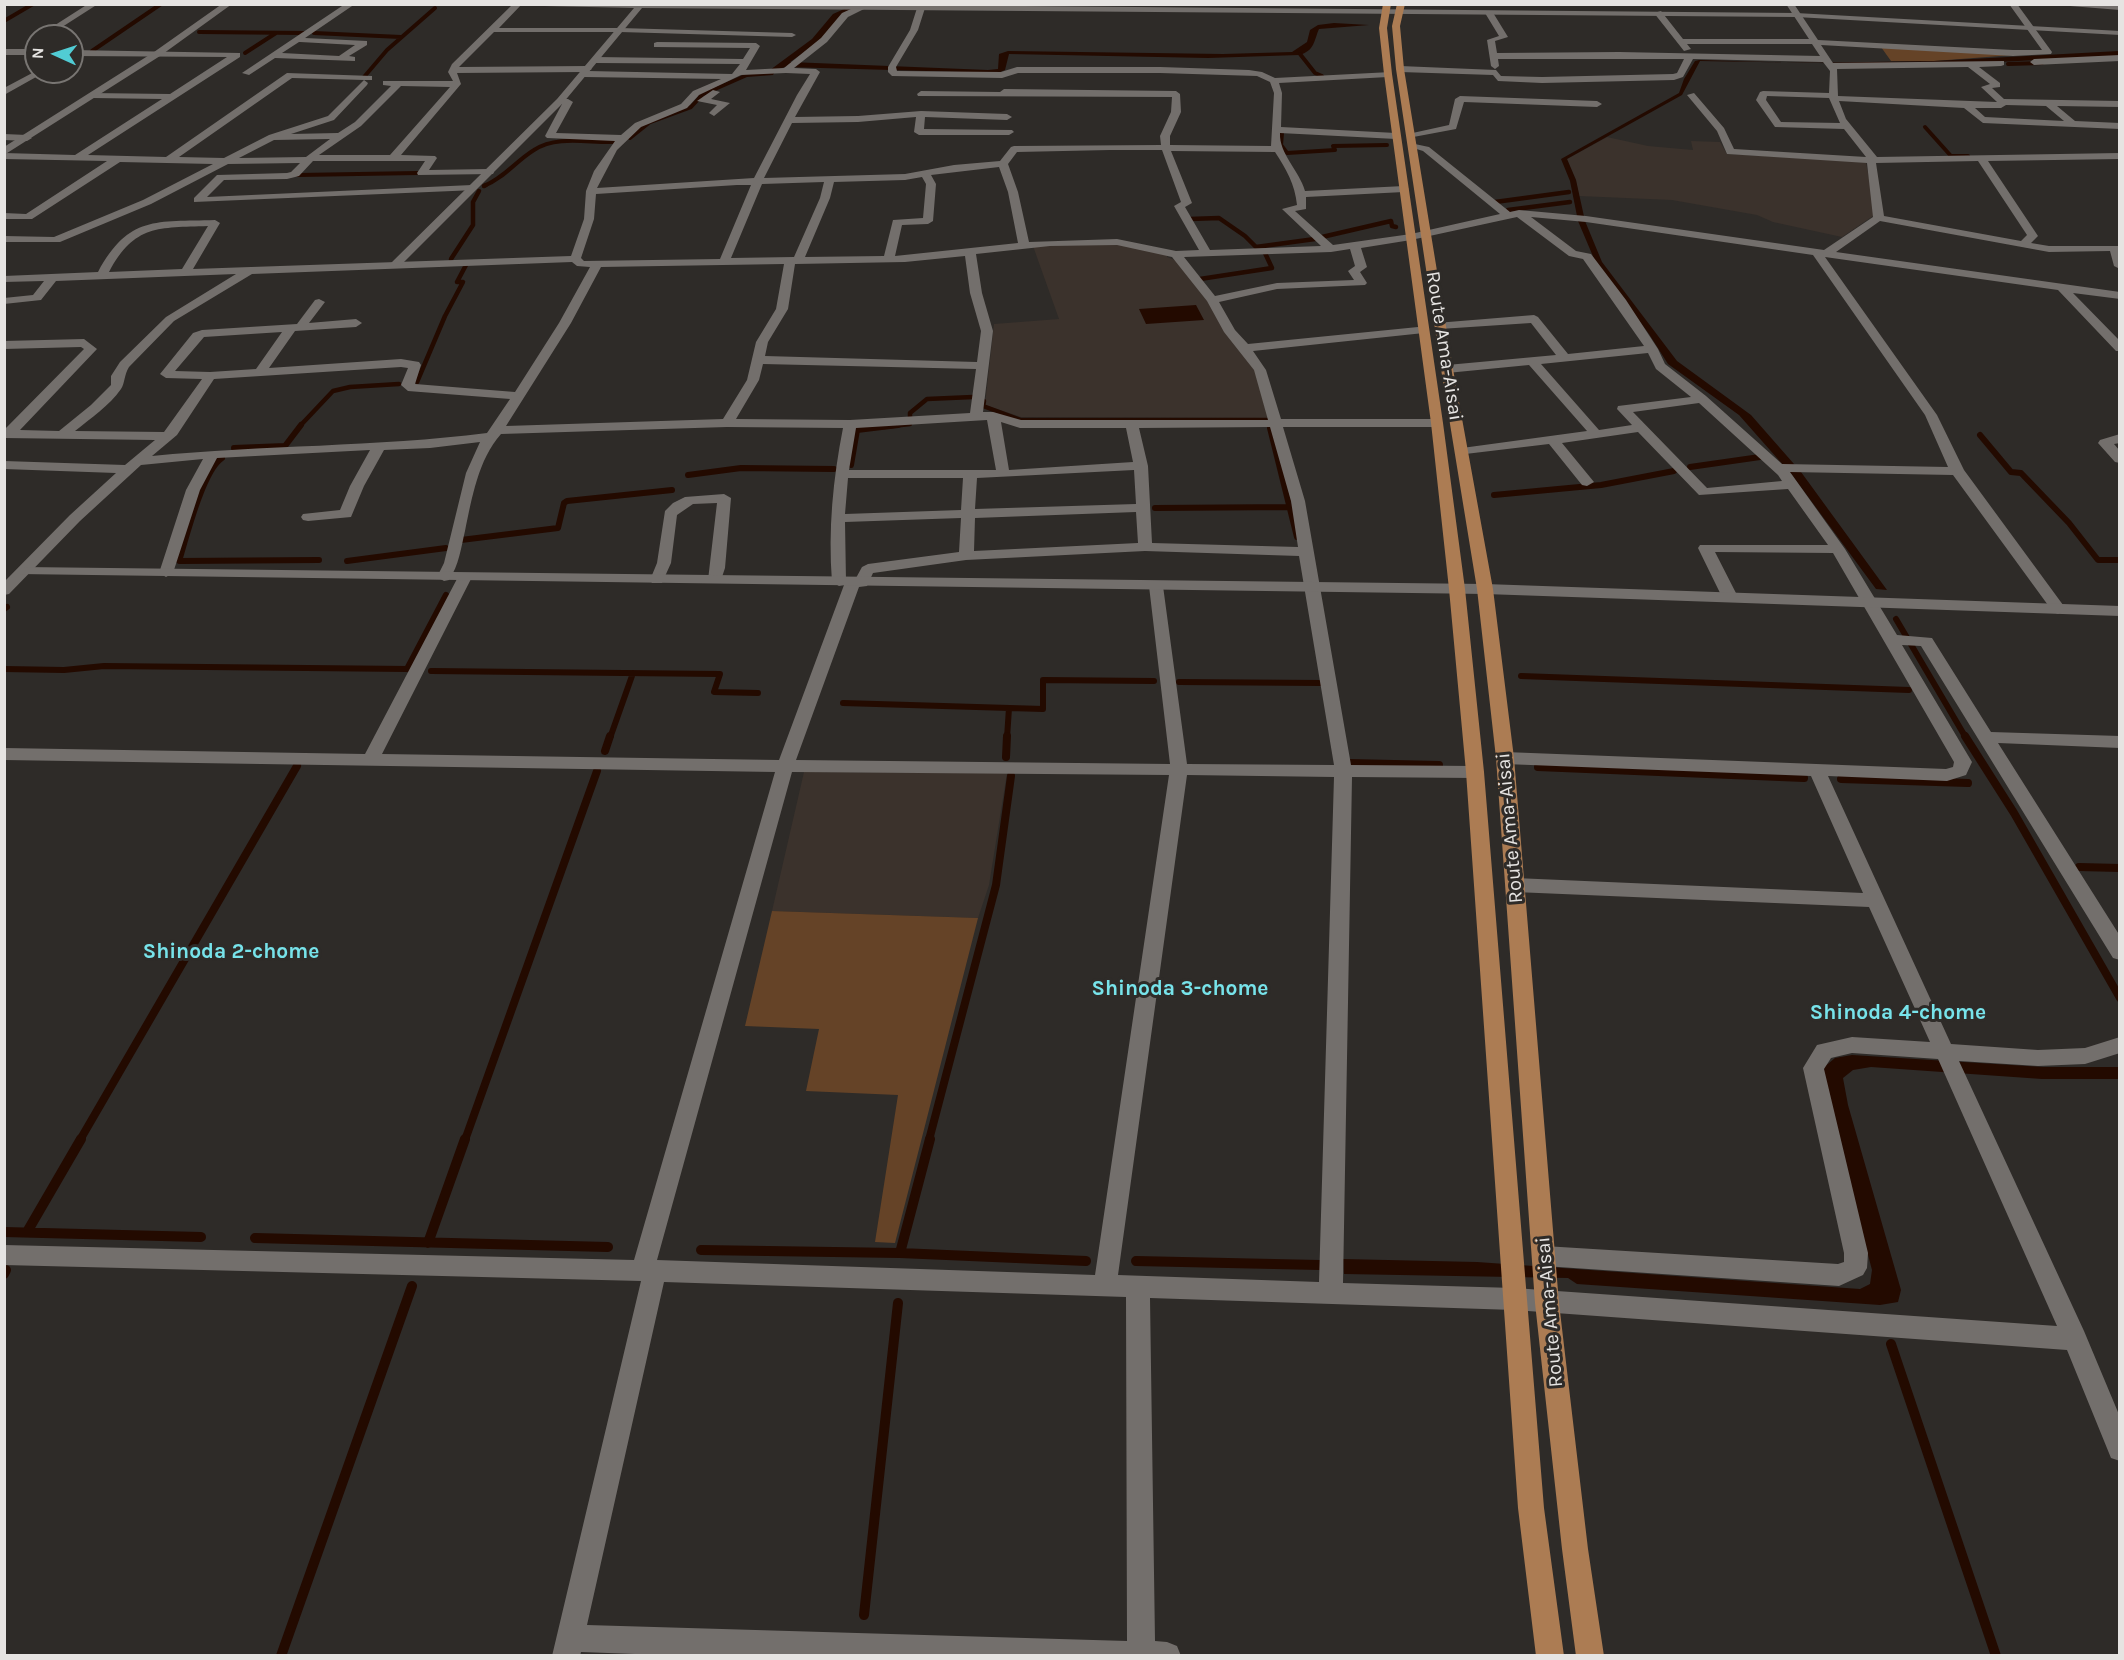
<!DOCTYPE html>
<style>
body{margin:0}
#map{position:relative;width:2124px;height:1660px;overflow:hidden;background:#2e2b28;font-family:Karla,sans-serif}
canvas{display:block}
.frame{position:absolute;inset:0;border:6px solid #e6e4e2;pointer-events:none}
.north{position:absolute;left:24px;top:24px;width:60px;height:60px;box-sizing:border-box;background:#2e2b28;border:2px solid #787572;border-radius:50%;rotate:273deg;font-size:16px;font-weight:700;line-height:24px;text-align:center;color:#e6e4e2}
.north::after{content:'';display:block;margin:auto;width:21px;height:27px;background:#51ccd4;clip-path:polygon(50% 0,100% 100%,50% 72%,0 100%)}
</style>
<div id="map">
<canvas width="2124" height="1660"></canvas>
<div class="frame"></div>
<div class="north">N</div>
</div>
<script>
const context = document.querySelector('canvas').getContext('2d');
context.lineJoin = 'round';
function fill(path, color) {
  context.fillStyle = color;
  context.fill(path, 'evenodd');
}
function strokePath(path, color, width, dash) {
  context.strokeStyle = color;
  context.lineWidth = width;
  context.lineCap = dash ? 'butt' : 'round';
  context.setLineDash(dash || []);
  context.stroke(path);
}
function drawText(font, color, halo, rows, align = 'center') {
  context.font = font + ' Karla,sans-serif';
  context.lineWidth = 6;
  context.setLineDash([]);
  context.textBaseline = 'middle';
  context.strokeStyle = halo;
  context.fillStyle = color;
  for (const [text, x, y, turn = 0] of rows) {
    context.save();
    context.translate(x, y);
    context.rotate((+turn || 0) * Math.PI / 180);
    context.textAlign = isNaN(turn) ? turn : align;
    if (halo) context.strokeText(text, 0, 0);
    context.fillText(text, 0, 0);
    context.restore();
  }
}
fill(new Path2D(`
 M 1607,137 L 1648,146 L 1693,150 L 1691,141 L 1720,142 L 1727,154 L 1860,161 L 1866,163 L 1874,202 L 1873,216 L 1842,237 L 1773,222 L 1757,215 L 1672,200 L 1579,196 L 1576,180 L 1567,159 Z
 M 1111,243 L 1167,253 L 1167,257 L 1177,261 L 1205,296 L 1255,371 L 1268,418 L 1021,417 L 985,405 L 994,324 L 1059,319 L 1033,246 Z
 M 804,772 L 1007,773 L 989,885 L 978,918 L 772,911 Z`), '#3b322c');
fill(new Path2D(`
 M 1881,47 L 2013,55 L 1934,61 L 1891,61 Z
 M 772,911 L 978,918 L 895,1243 L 875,1242 L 898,1095 L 806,1091 L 819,1029 L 745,1026 Z`), '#654327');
fill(new Path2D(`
 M 853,5 L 861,5 L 822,40 L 790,62 L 988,70 L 998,69 L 999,54 L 1008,51 L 1223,54 L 1292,52 L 1307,42 L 1310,30 L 1318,25 L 1334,23 L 1369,25 L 1319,29 C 1314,40 1315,51 1299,55 L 1208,58 L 1009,54 L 1005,70 L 998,73 L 785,67 L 776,70 L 773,75 L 747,77 L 697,99 L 699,94 L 745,74 L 770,70 L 812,39 L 833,14 Z
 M 2119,51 L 2119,56 L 1937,65 L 1700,61 L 1682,95 L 1567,159 L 1576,180 L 1585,221 L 1602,262 L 1677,361 L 1751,415 L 1801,472 L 1887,590 L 1876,589 L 1792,475 L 1739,415 L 1668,364 L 1649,334 L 1595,261 L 1578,221 L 1570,181 L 1561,159 L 1679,93 L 1684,79 L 1695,61 L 1699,60 L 1803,63 L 1934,61 Z
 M 1196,305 L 1204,320 L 1146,324 L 1139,309 Z
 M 1852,1055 L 2043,1067 L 2119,1067 L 2119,1079 L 2042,1079 L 1871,1067 L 1853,1070 L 1843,1078 L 1848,1105 L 1901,1290 L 1898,1302 L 1880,1305 L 1577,1284 L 1568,1278 L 1344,1274 L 1343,1259 L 1477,1262 L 1860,1289 L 1870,1284 L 1872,1270 L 1823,1084 L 1823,1068 L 1835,1058 Z`), '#230a00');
strokePath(new Path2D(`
 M 4,21 L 33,4
 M 199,32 L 304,33
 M 314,33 L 401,37
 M 92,51 L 161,4
 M 245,53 L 276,33
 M 1300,54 L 1315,73 L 1322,76
 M 2008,64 L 2042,63
 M 364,77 L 387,50 L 435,8
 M 1925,127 L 1951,156 L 1968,156
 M 1282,133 L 1281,145 L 1287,153 L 1335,150 L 1333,146 L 1387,145
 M 630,138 L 650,122 L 691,107 L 704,93
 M 298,175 L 418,173
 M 484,186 C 504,178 516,161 534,150 C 557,135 588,143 614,142`), '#230a00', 4);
strokePath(new Path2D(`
 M 484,186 L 486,185
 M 1495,202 L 1569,192
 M 1508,210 L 1570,202
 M 1190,219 L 1219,218 L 1245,236 L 1256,247 L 1315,239
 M 1322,237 L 1391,221 L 1392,226 L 1396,227
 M 451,259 L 473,225 L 473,202 L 479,191
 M 1200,279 L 1272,268 L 1265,253
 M 417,382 L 445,316 L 463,282 L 457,282 L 466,265
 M 984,401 L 983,406 L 1021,420 L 1267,420
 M 910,417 L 910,413 L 927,399 L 973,397
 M 299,427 L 333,391 L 350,387 L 399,384
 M 884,427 L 910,424`), '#230a00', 4.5);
strokePath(new Path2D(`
 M 1270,428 L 1297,537
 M 1980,435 L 2011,472 L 2021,473 L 2069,523 L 2098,560 L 2120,560
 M 234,448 L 285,446 L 301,425
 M 222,458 C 203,470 186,538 179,561 L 319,560
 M 851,465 L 857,430 L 898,425
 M 1690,467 L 1760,457
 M 688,475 L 741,468 L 834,469
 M 1494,495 L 1601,485 L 1674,471
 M 1155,508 L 1291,507
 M 461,540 L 558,528 L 564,503 L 567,501 L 672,490
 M 347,561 L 446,548
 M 4,609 L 7,607
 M 1896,619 L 1966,738
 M 4,669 L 64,670 L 104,666 L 408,669
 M 407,669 L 446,595
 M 431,671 L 720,674 L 714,692 L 758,693
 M 1521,676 L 1909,690
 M 1179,682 L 1322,683
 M 843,703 L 1043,709 L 1043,680 L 1154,681
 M 610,738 L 633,673
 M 1007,738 L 1009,708`), '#230a00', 6);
strokePath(new Path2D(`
 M 1965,736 L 2014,813 L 2120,998
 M 605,751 L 610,736
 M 1006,757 L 1007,736
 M 1349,763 L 1439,765
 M 1538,767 L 1804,778
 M 1841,779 L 1968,783
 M 2079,867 L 2120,868
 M 80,1140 L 297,766
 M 465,1140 L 597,771
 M 929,1140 L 996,885 L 1011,776`), '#230a00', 8);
strokePath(new Path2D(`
 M 4,1232 L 201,1237
 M 27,1232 L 81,1139
 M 255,1238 L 608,1247
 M 428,1243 L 465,1139
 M 701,1250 L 900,1253 L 1086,1261
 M 900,1253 L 930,1139
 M 1136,1261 L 1320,1265
 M 4,1274 L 6,1270
 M 1891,1344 L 1996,1656
 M 864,1615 L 898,1303
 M 281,1656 L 412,1286`), '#230a00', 10);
fill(new Path2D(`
 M 88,4 L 98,4 L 48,36 L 38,36 Z
 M 345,4 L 355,4 L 305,38 L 367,41 L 367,45 L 349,56 L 355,57 L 355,61 L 275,58 L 249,75 L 242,73 ZM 299,42 L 300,42 L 355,45 L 339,56 L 282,53 Z
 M 513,4 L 522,4 L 499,28 L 620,28 L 792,33 L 796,35 L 792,37 L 620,32 L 494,32 L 459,67 L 588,66 L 592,69 L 588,71 L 732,74 L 740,64 L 596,63 L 592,60 L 596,57 L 743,59 L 750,48 L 654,47 L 654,43 L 657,42 L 756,43 L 760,46 L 746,70 L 784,68 L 821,38 L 842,13 L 862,4 L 874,4 L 848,17 L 827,42 L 794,68 L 816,69 L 820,72 L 795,117 L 858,116 L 921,111 L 1007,114 L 1012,117 L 1007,120 L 925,117 L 924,129 L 1012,130 L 1014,132 L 1009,135 L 919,135 L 914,132 L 916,117 L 858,122 L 792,123 L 764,178 L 905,174 L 954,165 L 1000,161 L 1011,147 L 1014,146 L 1161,145 L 1160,136 L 1171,112 L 1172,97 L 918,96 L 917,94 L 921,91 L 1000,92 L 1004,89 L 1176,91 L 1180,94 L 1181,112 L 1170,136 L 1170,145 L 1271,146 L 1274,93 L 1270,82 L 1257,76 L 1160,73 L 1018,73 L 1002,78 L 892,76 L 888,72 L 888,67 L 910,30 L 917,8 L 921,6 L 925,8 L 918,30 L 896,67 L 897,71 L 1001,72 L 1017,67 L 1160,67 L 1249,70 L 1262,72 L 1275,78 L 1391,72 L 1391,76 L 1388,77 L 1279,83 L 1282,93 L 1281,127 L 1396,133 L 1401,136 L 1396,139 L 1280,133 C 1279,154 1299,170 1305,191 L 1404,186 L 1409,189 L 1404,192 L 1306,197 L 1306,209 L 1295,211 L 1333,245 L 1411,234 L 1500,214 L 1423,151 L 1410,147 L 1410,143 L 1429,147 L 1510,212 L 1519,210 L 1586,216 L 1824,250 L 1873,217 L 1867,163 L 1727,154 L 1717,131 L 1687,95 L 1694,93 L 1724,128 L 1734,149 L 1866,157 L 1844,129 L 1775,127 L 1756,100 L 1760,92 L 1763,91 L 1829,93 L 1830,71 L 1823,62 L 1693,59 L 1683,77 L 1674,80 L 1542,83 L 1498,81 L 1493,75 L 1400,72 L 1396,69 L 1400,66 L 1496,70 L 1501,76 L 1542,77 L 1673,74 L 1677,73 L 1684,59 L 1498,59 L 1499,66 L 1495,69 L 1491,66 L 1487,40 L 1499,36 L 1485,13 L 1489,11 L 1492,11 L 1508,37 L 1495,41 L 1497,53 L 1619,52 L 1820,56 L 1812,44 L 1687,44 L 1691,49 L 1684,51 L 1654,13 L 1661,11 L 1683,39 L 1809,39 L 1786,4 L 1794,4 L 1818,40 L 2013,50 L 2042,50 L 2009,4 L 2017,4 L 2052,52 L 2051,54 L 2013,56 L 1821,45 L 1833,63 L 2004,61 L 2004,65 L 2001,66 L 1979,67 L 2000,83 L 2000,87 L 1992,88 L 2004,99 L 2120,101 L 2120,107 L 2057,106 L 2075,121 L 2120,123 L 2120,129 L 1983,123 L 1964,108 L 1839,101 L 1846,119 L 1877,157 L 2120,153 L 2120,159 L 1988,161 L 2038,236 L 2031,243 L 2049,246 L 2118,246 L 2120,269 L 2114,266 L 2110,251 L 2049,252 L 1880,221 L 1836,252 L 2120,292 L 2120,299 L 2073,293 L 2120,341 L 2120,351 L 2116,351 L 2058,290 L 1825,257 L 1937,415 L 1964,470 L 2066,609 L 2058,614 L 2053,612 L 1953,475 L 1790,472 L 1845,549 L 1897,635 L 1932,638 L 1991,732 L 2120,736 L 2120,748 L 1998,743 L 2120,936 L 2120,960 L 2113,958 L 1921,646 L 1902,645 L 1972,762 L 1966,775 L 1947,781 L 1828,776 L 1951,1044 L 2038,1050 L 2085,1048 L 2120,1037 L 2120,1053 L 2085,1064 L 2038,1066 L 1959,1061 L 2084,1331 L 2120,1417 L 2120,1461 L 2111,1458 L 2067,1350 L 1514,1310 L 1150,1298 L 1155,1641 L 1167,1642 L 1177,1646 L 1181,1656 L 688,1656 L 581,1652 L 580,1656 L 552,1656 L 641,1281 L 4,1265 L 4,1245 L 634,1260 L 775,772 L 4,760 L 4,748 L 365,754 L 458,577 L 465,573 L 472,577 L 382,754 L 779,760 L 844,585 L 839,586 L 832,582 C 828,529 833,479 843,428 L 727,427 L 501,434 C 478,460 472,498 465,531 C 461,548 459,565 449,580 L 444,581 L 437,577 L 444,563 L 466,473 L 480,442 L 430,448 L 384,450 L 364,486 L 351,517 L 308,521 L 303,520 L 301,517 L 303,514 L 340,510 L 350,486 L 370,450 L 217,458 L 200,490 L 173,573 L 166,577 L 159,573 L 186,490 L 203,459 L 141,465 L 80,521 L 9,594 L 4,595 L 4,582 L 70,515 L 116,473 L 4,469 L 4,461 L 125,465 L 155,440 L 4,438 L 4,430 L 84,349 L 81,347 L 4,349 L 4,341 L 84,339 L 97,349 L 20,430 L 59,431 L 91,405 L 111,385 L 111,376 L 120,362 L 166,317 L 236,274 L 56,281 L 41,300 L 4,304 L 4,298 L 33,295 L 44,281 L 4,282 L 4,276 L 98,272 C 129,215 156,222 215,220 L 220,223 L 193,269 L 571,256 L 584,219 L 586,191 L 594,171 L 615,141 L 547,138 L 545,136 L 562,104 L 557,103 L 557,99 L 568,99 L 573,102 L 556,133 L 621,135 L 635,123 L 681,104 L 693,91 L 721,79 L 584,77 L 580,74 L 583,72 L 457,73 L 461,84 L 401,155 L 435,156 L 437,158 L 429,170 L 489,169 L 494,172 L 493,174 L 418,175 L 417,173 L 425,161 L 313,161 L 299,176 L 287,179 L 224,180 L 207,197 L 472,185 L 476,186 L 476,190 L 194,202 L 194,198 L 217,175 L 287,173 L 291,172 L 300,163 L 228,164 L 151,204 L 60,242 L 4,242 L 4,236 L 54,237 L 143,200 L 213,164 L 120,162 L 32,219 L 4,219 L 4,213 L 26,214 L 107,161 L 4,159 L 4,153 L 75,155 L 162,99 L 93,98 L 90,97 L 90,93 L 170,94 L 227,57 L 72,56 L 72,50 L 240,53 L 240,57 L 88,155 L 166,157 L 287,73 L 372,76 L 372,80 L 364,80 L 368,83 L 367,85 L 334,120 L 291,134 L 338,133 L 355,122 L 391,86 L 383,85 L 383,81 L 453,81 L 448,72 L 452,64 ZM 1968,67 L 1990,84 L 1981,87 L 1997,102 L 1838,96 L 1837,69 ZM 786,73 L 810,74 L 797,95 L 754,178 L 597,188 L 617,150 L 641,127 L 687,108 L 699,95 L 741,75 ZM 292,78 L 364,80 L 328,116 L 269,135 L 224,158 L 179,157 ZM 401,86 L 450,87 L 390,155 L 319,155 L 361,126 ZM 1767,96 L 1829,98 L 1840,123 L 1781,122 L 1766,100 ZM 2006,105 L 2046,106 L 2064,121 L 1985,117 L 1975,108 L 2001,108 ZM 330,139 L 306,157 L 239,158 L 274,140 ZM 1110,150 L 1162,150 L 1181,202 L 1174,206 L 1199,250 L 1176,251 L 1117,239 L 1029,242 L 1018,192 L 1008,164 L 1017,152 ZM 1171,151 L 1275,152 C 1286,169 1295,184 1297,205 L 1282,209 L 1321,246 L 1210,250 L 1185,207 L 1192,203 ZM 1978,161 L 2027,235 L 2021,241 L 1884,216 L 1876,163 ZM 999,167 L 1008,192 L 1018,243 L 895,256 L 902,225 L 928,224 L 933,221 L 936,184 L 931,175 ZM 922,177 L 926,184 L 923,218 L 893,220 L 884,256 L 805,257 L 830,198 L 834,182 L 905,180 ZM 824,182 L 820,198 L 794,257 L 731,258 L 762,184 ZM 737,185 L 751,185 L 720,259 L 584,261 L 581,258 L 594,219 L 596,194 ZM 1517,217 L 1569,256 L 1583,259 L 1644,346 L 1568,354 L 1538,317 L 1534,315 L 1436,323 L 1434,325 L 1440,329 L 1531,323 L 1556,355 L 1447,365 L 1441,369 L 1447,373 L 1529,365 L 1587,431 L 1462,448 L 1457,449 L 1455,452 L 1457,455 L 1549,444 L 1582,485 L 1587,486 L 1594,482 L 1562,443 L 1638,432 L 1699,495 L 1788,489 L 1828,545 L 1700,545 L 1698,548 L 1722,597 L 1730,602 L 1738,597 L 1715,552 L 1833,553 L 1954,762 L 1953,767 L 1946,769 L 1505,752 L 1499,754 L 1496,758 L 1499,762 L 1505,764 L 1811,776 L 1863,893 L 1515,878 L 1508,880 L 1506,885 L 1508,890 L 1515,892 L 1869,907 L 1930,1042 L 1852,1037 L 1817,1045 L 1803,1068 L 1844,1253 L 1844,1262 L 1838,1264 L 1544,1246 L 1536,1249 L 1532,1256 L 1536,1263 L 1544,1266 L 1839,1286 L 1863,1275 L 1867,1268 L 1868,1253 L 1824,1069 L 1831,1058 L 1852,1053 L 1938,1059 L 2057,1326 L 1514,1288 L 1343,1283 L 1352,777 L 1475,778 L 1481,776 L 1484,772 L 1481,768 L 1475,766 L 1351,765 L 1305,501 L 1283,427 L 1437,427 L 1443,423 L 1437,419 L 1281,419 L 1266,370 L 1253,351 L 1424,333 L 1428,332 L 1428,326 L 1248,344 L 1235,330 L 1219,302 L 1277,289 L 1365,285 L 1367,283 L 1360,272 L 1367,267 L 1361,248 L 1411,240 ZM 1531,217 L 1586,222 L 1813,255 L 1925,415 L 1948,467 L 1782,464 L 1706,396 L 1665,364 L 1658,349 L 1626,300 L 1591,254 L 1576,251 ZM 208,226 L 182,269 L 109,272 C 135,224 158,228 208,226 ZM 1117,245 L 1172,257 L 1207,301 L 1224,332 L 1254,370 L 1268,420 L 1021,420 L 993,412 L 983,412 L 993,331 L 982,293 L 976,254 L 1050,246 ZM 1350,249 L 1355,266 L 1348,271 L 1354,280 L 1277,283 L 1215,296 L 1184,257 L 1331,252 ZM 965,256 L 970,293 L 981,331 L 977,362 L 765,356 L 768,342 L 788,309 L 795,264 L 905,262 ZM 572,262 L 577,266 L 590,267 L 559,323 L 515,392 L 415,384 L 421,365 L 419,362 L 401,359 L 269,368 L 295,331 L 356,327 L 362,323 L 356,319 L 309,323 L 325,302 L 319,299 L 315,300 L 297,324 L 202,330 L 193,333 L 160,374 L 166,378 L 202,379 L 164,432 L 75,431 C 91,418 109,406 121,389 C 125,383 124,375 129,367 L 174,321 L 252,274 ZM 784,264 L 776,309 L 756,342 L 747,380 L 723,419 L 506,426 L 571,323 L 601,267 ZM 282,332 L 256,369 L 210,372 L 175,371 L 204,337 ZM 1648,353 L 1656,369 L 1691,397 L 1618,406 L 1617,409 L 1632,425 L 1599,430 L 1541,364 ZM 763,364 L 976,369 L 970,413 L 850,420 L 736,419 L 759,380 ZM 401,367 L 408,368 L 401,385 L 408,391 L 510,399 L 487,433 C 376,447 263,445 152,456 L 177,435 L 214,379 ZM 1699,403 L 1778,475 L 1782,481 L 1707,488 L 1633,412 ZM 987,420 L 996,470 L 849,470 L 856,428 ZM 1001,422 L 1020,428 L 1126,428 L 1133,462 L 1009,470 ZM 1270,427 L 1291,501 L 1298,547 L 1152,543 L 1148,466 L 1139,428 ZM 1134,470 L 1136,504 L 975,509 L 977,478 ZM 848,478 L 963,478 L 961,510 L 845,514 ZM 1136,512 L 1138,543 L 974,551 L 975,518 ZM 961,518 L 959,552 L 868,564 L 862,567 L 856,578 L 846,581 L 845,522 ZM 1145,551 L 1299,556 L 1334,765 L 1187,764 L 1163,586 L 1156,582 L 1149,586 L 1170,764 L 796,760 L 859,587 L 867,586 L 873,573 L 966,560 ZM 792,772 L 1169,775 L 1095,1275 L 657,1260 ZM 1187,775 L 1334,777 L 1319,1282 L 1118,1275 ZM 664,1282 L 1126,1297 L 1127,1641 L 587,1625 Z
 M 4,49 L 36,49 L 36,55 L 4,55 Z
 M 2120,55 L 2120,61 L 2034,65 L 2030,62 L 2034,59 Z
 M 36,71 L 45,72 L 4,95 L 4,88 Z
 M 713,90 L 720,92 L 711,99 L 730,103 L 714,116 L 709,113 L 717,105 L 697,101 Z
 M 1460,96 L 1597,101 L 1602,104 L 1597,107 L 1464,102 L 1456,129 L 1408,138 L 1408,134 L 1449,125 L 1455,99 Z
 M 4,134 L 27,135 L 32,138 L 27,141 L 4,140 Z
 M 2120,434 L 2120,443 L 2114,444 L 2120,451 L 2120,463 L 2115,462 L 2098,443 L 2100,440 Z
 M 724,494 L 731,498 L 725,568 L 720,583 L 710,583 L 708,580 L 717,503 L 693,504 L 677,515 L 671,563 L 662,583 L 652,583 L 650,580 L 657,563 L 665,511 L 673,503 L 685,497 Z`), '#736f6c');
fill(new Path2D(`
 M 222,4 L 232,4 L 160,56 L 4,155 L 4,147 L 154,52 Z
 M 454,4 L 806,4 L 1796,13 L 2120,31 L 2120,35 L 1796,17 L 642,8 L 563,103 L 400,266 L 396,267 L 390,264 L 392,262 L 557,99 L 634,8 Z
 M 2066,4 L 2120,6 L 2120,10 L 2070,6 Z
 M 24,567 L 1485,584 L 2120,606 L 2120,616 L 1485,594 L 19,574 L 17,571 Z`), '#736f6c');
fill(new Path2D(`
 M 1383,4 L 1391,4 L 1387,28 L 1392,74 L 1443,423 L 1465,589 L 1484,772 L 1544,1508 L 1564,1656 L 1536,1656 L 1518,1508 L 1466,772 L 1449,589 L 1431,423 L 1384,74 L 1379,28 Z
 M 1397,4 L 1405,4 L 1400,26 L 1404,69 L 1453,369 L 1493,589 L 1514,758 L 1559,1303 L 1588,1549 L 1604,1656 L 1576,1656 L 1562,1549 L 1535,1303 L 1496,758 L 1477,589 L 1441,369 L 1396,69 L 1392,26 Z`), '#ac7c53');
drawText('20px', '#e6e4e2', '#2e2b28', [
 ["Route Ama-Aisai",1444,346,81],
 ["Route Ama-Aisai",1510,828,-95],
 ["Route Ama-Aisai",1550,1312,-95]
]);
drawText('bold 21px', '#77e3ea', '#2e2b28', [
 ["Shinoda 2-chome",231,952],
 ["Shinoda 3-chome",1180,989],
 ["Shinoda 4-chome",1898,1013]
]);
</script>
